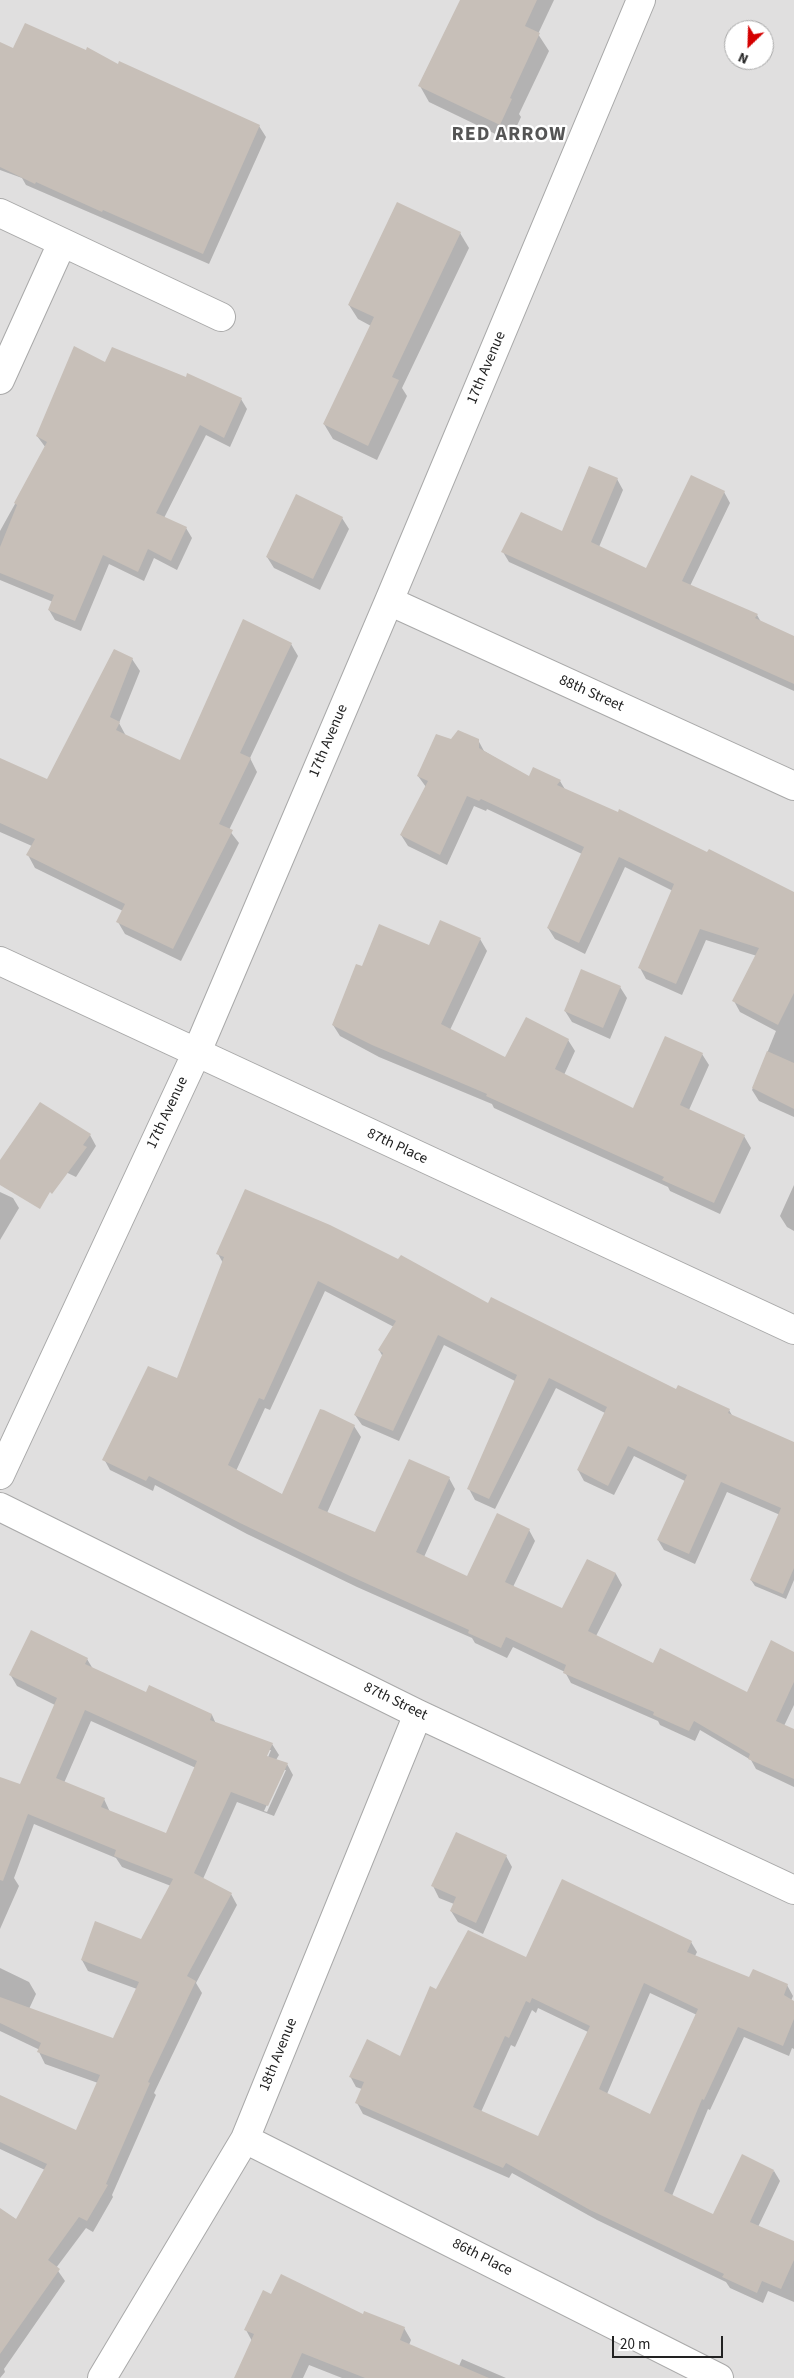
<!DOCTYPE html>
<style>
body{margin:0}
#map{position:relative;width:794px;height:2378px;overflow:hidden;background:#f2efe9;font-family:"Source Sans 3",sans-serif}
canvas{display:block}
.north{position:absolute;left:724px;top:20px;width:50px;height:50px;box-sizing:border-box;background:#fff;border:1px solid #a7a7a7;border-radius:50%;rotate:204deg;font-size:14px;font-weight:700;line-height:20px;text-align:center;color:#222}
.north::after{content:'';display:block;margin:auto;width:18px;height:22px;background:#d40000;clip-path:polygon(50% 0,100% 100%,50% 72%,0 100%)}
.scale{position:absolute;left:612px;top:2336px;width:111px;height:22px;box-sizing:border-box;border:2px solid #222;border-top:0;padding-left:6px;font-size:15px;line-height:18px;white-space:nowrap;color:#222;-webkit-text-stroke:4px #fff;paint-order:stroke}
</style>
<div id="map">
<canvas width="794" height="2378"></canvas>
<div class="north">N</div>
<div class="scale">20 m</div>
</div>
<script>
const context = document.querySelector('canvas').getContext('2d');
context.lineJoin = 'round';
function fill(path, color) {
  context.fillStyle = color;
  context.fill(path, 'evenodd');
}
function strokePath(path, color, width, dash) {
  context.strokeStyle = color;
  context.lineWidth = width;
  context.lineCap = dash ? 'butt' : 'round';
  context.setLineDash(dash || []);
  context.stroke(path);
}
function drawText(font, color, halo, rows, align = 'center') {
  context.font = font + ' "Source Sans 3",sans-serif';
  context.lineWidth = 4.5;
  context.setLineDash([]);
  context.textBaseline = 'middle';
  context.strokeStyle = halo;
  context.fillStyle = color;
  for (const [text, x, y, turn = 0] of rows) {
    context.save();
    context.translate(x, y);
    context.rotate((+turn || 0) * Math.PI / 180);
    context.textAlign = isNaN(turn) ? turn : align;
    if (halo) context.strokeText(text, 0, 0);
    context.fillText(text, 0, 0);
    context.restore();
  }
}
fill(new Path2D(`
 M 0,0 L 794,0 L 794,2378 L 0,2378 ZM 734,30 L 764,30 L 764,60 L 734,60 Z`), '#e0dfdf');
fill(new Path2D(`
 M 470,0 L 554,0 L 538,34 L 549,51 L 519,114 L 521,117 L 510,141 L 429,102 L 420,86 Z
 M 0,43 L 13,50 L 118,66 L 259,126 L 266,137 L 209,264 L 26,185 L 22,178 L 0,170 Z
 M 460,233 L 469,248 L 402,388 L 407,396 L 377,460 L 333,439 L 324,424 L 371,326 L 358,319 L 349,305 Z
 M 105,363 L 241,399 L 247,409 L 230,447 L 206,435 L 164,518 L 186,528 L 192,538 L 177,570 L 154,558 L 144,581 L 109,564 L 81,631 L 55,620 L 49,610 L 53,602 L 0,580 L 0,531 L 46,448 L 37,436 Z
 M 617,479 L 623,490 L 599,547 L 646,570 L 724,492 L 730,503 L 690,586 L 757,615 L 761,622 L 794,637 L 794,691 L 509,562 L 503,552 L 562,533 Z
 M 342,518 L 349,529 L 320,590 L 274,568 L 267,557 Z
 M 291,644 L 298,656 L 250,758 L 257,772 L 229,830 L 239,843 L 181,961 L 125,934 L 118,922 L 123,911 L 35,868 L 28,855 L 32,846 L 0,832 L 0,759 L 48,781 L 132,659 L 140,671 L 119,723 L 126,736 L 180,762 Z
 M 451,740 L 478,740 L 484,751 L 529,778 L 560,781 L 566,791 L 794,893 L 794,1117 L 759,1101 L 752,1090 L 776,1031 L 740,1012 L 734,1001 L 757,956 L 706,940 L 682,995 L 646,979 L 640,968 L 673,891 L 625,867 L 585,954 L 555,939 L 548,928 L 582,854 L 487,809 L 486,811 L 474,806 L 447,865 L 408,846 L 401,835 L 426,787 L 418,776 Z
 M 480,939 L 487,951 L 450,1030 L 506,1059 L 568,1040 L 575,1051 L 564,1075 L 633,1110 L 702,1054 L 709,1065 L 689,1110 L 744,1136 L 751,1148 L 720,1214 L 670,1191 L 668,1187 L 494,1108 L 492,1104 L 379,1057 L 340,1036 L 333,1025 L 363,968 L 430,947 Z
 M 620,987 L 627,998 L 610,1039 L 572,1022 L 565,1011 Z
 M 90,1135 L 96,1146 L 76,1177 L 22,1151 Z
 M 794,1185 L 794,1231 L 787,1227 L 780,1216 Z
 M 0,1192 L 13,1198 L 19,1208 L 0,1240 Z
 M 218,1254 L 489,1305 L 677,1391 L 729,1410 L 733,1417 L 794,1443 L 794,1521 L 727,1492 L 695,1564 L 664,1550 L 658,1540 L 685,1481 L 634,1456 L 614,1495 L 584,1481 L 578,1470 L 605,1413 L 556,1388 L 495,1509 L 475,1500 L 469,1489 L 515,1381 L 444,1345 L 399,1441 L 362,1425 L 355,1415 L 383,1357 L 379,1350 L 394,1327 L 325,1291 L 270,1410 L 265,1408 L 236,1471 L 283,1495 L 354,1426 L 361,1437 L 327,1513 L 376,1533 L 449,1478 L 455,1489 L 424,1557 L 467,1578 L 529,1530 L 535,1541 L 513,1587 L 563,1610 L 588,1560 L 616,1574 L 622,1585 L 596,1636 L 654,1664 L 748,1693 L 794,1653 L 794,1705 L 784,1726 L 794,1730 L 794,1787 L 756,1769 L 751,1760 L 700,1730 L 695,1741 L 660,1725 L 658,1721 L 571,1683 L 565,1672 L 513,1647 L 507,1658 L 475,1643 L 472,1638 L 357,1587 L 247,1534 L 155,1485 L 153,1491 L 110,1470 L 104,1459 L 178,1380 L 223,1263 Z
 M 794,1561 L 794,1580 L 786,1599 L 755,1586 L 751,1580 Z
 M 87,1659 L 93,1669 L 146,1694 L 212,1715 L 216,1724 L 272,1744 L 279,1755 L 276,1760 L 287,1764 L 293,1775 L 274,1816 L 237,1802 L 203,1879 L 231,1894 L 237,1905 L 196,1983 L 202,1993 L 154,2093 L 156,2095 L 112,2195 L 113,2197 L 93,2232 L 86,2228 L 56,2268 L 65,2281 L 4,2369 L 5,2372 L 0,2378 L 0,2209 L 17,2220 L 45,2170 L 0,2149 L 0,2096 L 77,2132 L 98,2083 L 45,2064 L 39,2052 L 40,2050 L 0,2031 L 0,1968 L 29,1982 L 36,1994 L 29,2009 L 114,2040 L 137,1989 L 88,1971 L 82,1960 L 142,1941 L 171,1886 L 122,1867 L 116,1858 L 34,1824 L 14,1878 L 19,1886 L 0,1929 L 0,1778 L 21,1786 L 55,1705 L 17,1686 L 10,1674 ZM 91,1721 L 196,1768 L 167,1835 L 110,1812 L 104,1799 L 64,1783 ZM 268,1750 L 271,1750 L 266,1762 L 263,1761 ZM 283,1770 L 286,1770 L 267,1812 L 264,1811 Z
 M 506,1856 L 512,1867 L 483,1934 L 458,1922 L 451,1911 L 454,1904 L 439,1898 L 433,1886 Z
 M 691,1942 L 697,1952 L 695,1956 L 750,1979 L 787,1985 L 793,1996 L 791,2001 L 794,2002 L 794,2049 L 792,2048 L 789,2056 L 744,2037 L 710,2110 L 708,2109 L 672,2196 L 713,2216 L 774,2171 L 780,2181 L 758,2227 L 794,2242 L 794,2302 L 768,2291 L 763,2303 L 730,2288 L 726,2282 L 597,2220 L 512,2173 L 509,2178 L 363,2114 L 357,2103 L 362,2089 L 356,2087 L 350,2076 L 400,2058 L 436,1990 L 526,1959 ZM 650,1993 L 697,2015 L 651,2116 L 607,2094 ZM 538,2008 L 588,2032 L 538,2138 L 481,2112 L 511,2045 L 515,2047 L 532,2010 L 536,2013 Z
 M 272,2296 L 364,2316 L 404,2328 L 411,2340 L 409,2345 L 459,2366 L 462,2359 L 506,2378 L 342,2378 L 309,2365 L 303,2378 L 235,2378 L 252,2341 L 246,2330 Z`), '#0003');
fill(new Path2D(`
 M 460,0 L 537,0 L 525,26 L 540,33 L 510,98 L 512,99 L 500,125 L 418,86 Z
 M 25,23 L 86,50 L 87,47 L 118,64 L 119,61 L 260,125 L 203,254 L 103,210 L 102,212 L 36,182 L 35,184 L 0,167 L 0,42 L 13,48 Z
 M 397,202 L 461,232 L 392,377 L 399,380 L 368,446 L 323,424 L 374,317 L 348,305 Z
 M 74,346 L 105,362 L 112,347 L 186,377 L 187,373 L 242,398 L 224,438 L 200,425 L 156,513 L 187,527 L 171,561 L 148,549 L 138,572 L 103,555 L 75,621 L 48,610 L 54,595 L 0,573 L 0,547 L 17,505 L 14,503 L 47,442 L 36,436 Z
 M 589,466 L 618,478 L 591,542 L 646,568 L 691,475 L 725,491 L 682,581 L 758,614 L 755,618 L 794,636 L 794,684 L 501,552 L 521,512 L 562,531 Z
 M 296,494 L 343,517 L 313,579 L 266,557 Z
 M 243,619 L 292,643 L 240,753 L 251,758 L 219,824 L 233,830 L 173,949 L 116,922 L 125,904 L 26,855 L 35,839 L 0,823 L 0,758 L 47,779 L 114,649 L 133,658 L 110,717 L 120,722 L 116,730 L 180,760 Z
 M 458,730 L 479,739 L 479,748 L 529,776 L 533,767 L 561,780 L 557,785 L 618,812 L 619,809 L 707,852 L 709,849 L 794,892 L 794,993 L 778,1025 L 732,1001 L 759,948 L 700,929 L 676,984 L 638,968 L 674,884 L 619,857 L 579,943 L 547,928 L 584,847 L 481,799 L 479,801 L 467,796 L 440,855 L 400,835 L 428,781 L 417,776 L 436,734 L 451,739 Z
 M 440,920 L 481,938 L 441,1024 L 505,1057 L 526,1017 L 569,1039 L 555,1069 L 633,1108 L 665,1036 L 703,1053 L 680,1105 L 745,1135 L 714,1203 L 662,1180 L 664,1177 L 486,1096 L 487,1094 L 372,1045 L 332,1025 L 356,964 L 362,966 L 379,924 L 429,945 Z
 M 581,969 L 621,986 L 603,1028 L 564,1011 Z
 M 767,1051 L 794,1063 L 794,1109 L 752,1088 Z
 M 40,1102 L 91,1134 L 83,1145 L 87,1147 L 52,1194 L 50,1192 L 40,1209 L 0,1185 L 0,1160 Z
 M 245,1189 L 330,1225 L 398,1259 L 401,1255 L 488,1303 L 491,1297 L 676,1389 L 678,1385 L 730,1409 L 728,1413 L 794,1442 L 794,1568 L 783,1594 L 750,1580 L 781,1508 L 721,1482 L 689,1554 L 657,1540 L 687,1475 L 628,1446 L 608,1486 L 577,1470 L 607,1407 L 549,1378 L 489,1499 L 467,1489 L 517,1375 L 438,1335 L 393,1431 L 354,1415 L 383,1353 L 378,1350 L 396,1321 L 318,1281 L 264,1400 L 259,1398 L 228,1465 L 282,1494 L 320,1409 L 324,1410 L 355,1425 L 318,1508 L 375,1532 L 409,1459 L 450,1477 L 416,1552 L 467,1576 L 497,1513 L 530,1529 L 505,1582 L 562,1608 L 587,1559 L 616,1573 L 588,1631 L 653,1663 L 660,1648 L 747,1692 L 771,1640 L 794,1652 L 794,1682 L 776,1721 L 794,1729 L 794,1779 L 748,1759 L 750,1754 L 694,1721 L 689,1731 L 653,1715 L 654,1712 L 563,1673 L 566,1665 L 506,1637 L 501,1648 L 468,1633 L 469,1630 L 350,1576 L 240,1523 L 149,1476 L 146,1481 L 102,1460 L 148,1366 L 177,1378 L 224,1257 L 216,1254 Z
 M 31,1630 L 88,1658 L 85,1664 L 146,1692 L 149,1685 L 212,1714 L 210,1720 L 273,1743 L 267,1756 L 288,1763 L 268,1806 L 231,1792 L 194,1873 L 232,1893 L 187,1976 L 196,1981 L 148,2082 L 150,2083 L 106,2184 L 108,2185 L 87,2221 L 79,2217 L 48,2260 L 60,2269 L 0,2354 L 0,2208 L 16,2219 L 47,2164 L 0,2142 L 0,2095 L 76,2130 L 100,2075 L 37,2052 L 41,2043 L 0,2023 L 0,1997 L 113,2038 L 139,1982 L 81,1960 L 95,1921 L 141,1939 L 173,1879 L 114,1856 L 116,1850 L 28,1814 L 3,1881 L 0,1880 L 0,1777 L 20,1784 L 57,1698 L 9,1675 ZM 85,1710 L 197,1761 L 166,1833 L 101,1807 L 105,1798 L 56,1778 Z
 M 456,1832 L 507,1855 L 476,1923 L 450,1911 L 456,1897 L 431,1886 Z
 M 562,1879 L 692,1941 L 687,1952 L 749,1977 L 753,1969 L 788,1984 L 784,1995 L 794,2001 L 794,2019 L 783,2046 L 738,2027 L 704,2100 L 702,2099 L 664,2191 L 713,2214 L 742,2154 L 774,2170 L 750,2222 L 794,2241 L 794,2260 L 781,2289 L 762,2281 L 757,2293 L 722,2277 L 724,2274 L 590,2210 L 506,2163 L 503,2168 L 355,2103 L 364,2082 L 349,2077 L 367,2039 L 400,2056 L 430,1986 L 436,1989 L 468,1930 L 526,1957 ZM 644,1983 L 698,2009 L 650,2114 L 599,2089 ZM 532,1998 L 590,2026 L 538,2136 L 473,2107 L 505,2036 L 509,2038 L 526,2001 L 530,2003 Z
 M 281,2274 L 363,2314 L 364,2311 L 405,2327 L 400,2340 L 489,2378 L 365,2378 L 302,2353 L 291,2378 L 234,2378 L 254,2334 L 244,2330 L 263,2290 L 271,2294 Z`), '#c7bfb8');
const minor = new Path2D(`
 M 0,213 L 221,317
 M 0,380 L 62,243
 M 389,601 L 794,786
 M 0,961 L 794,1330
 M 0,1475 L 196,1054 L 389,601 L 641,0
 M 0,1507 L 418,1714 L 794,1890
 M 245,2139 L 719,2378
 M 102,2378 L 245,2139 L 418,1714`);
strokePath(minor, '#a9a9a9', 30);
strokePath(minor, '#fff', 28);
drawText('15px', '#222', '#fff', [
 ["17th Avenue",487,368,-67],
 ["88th Street",591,694,24],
 ["17th Avenue",329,741,-67],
 ["17th Avenue",168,1113,-65],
 ["87th Place",397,1147,25],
 ["87th Street",395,1702,26],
 ["18th Avenue",279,2055,-68],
 ["86th Place",482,2258,27]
]);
context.letterSpacing = '1px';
drawText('bold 20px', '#555', '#fff', [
 ["RED ARROW",509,136]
]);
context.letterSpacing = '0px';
</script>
